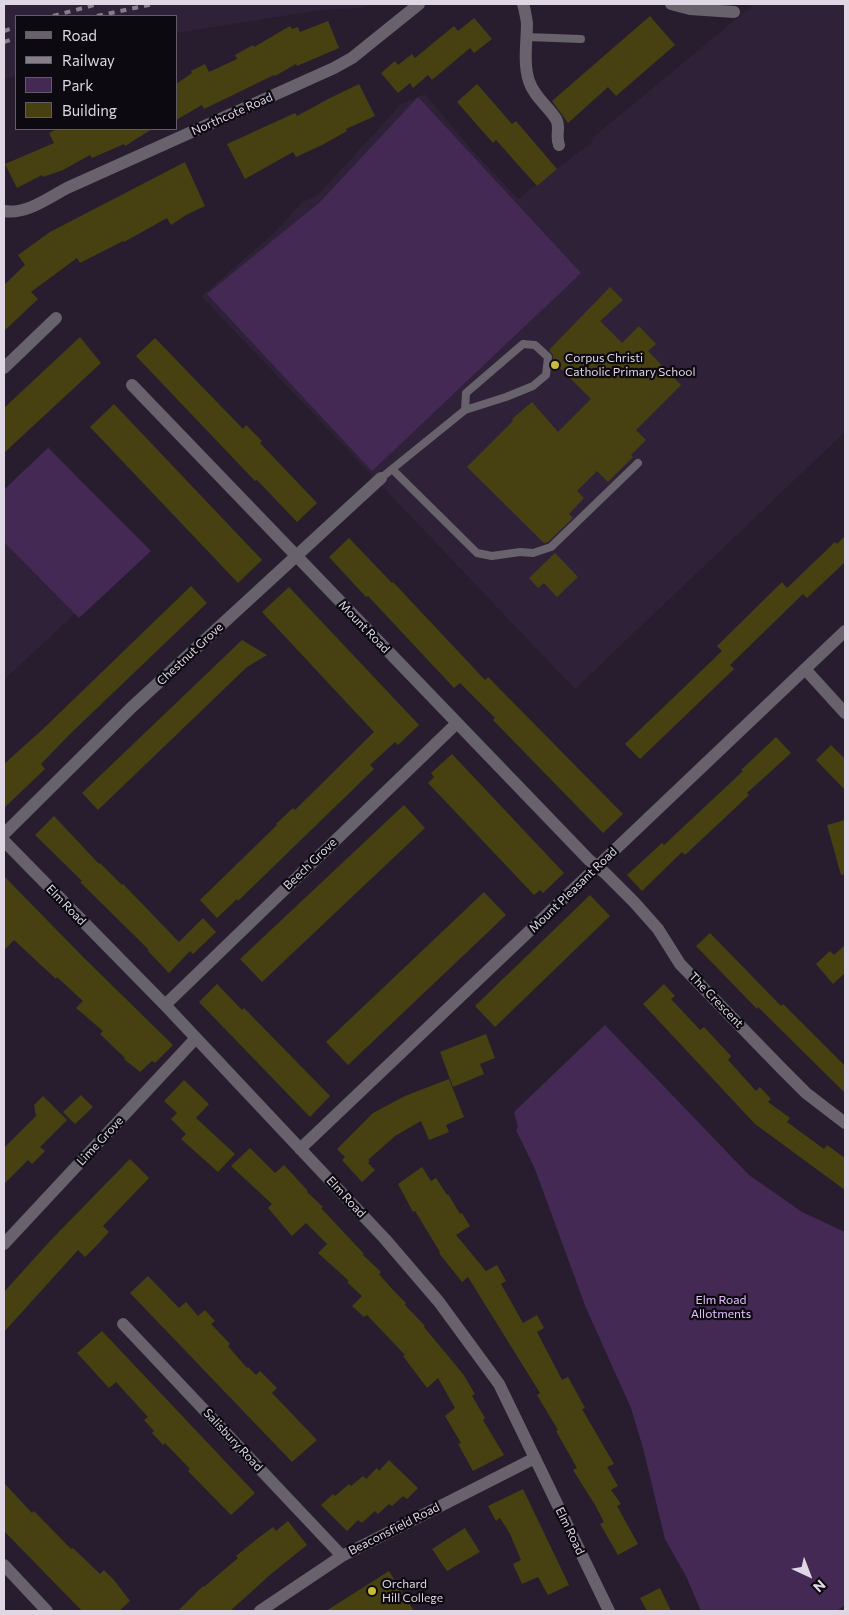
<!DOCTYPE html>
<style>
body{margin:0}
#map{position:relative;width:849px;height:1615px;overflow:hidden;background:#271d2e;font-family:Commissioner,sans-serif}
canvas{display:block}
.frame{position:absolute;inset:0;border:5px solid #dfd8e4;pointer-events:none}
.legend{position:absolute;left:15px;top:15px;width:162px;height:115px;box-sizing:border-box;background:#0d0911;border:1px solid #615c65;margin:0;padding:6px 9px;list-style:none;font-size:15px;color:#dfd8e4}
.legend li{display:flex;align-items:center;gap:10px;height:25px}
.legend b{width:25px;border:1px solid #615c65}
.north{position:absolute;left:784px;top:1550px;width:50px;height:50px;-webkit-text-stroke:4px #0d0911;paint-order:stroke;rotate:137deg;font-size:14px;font-weight:700;line-height:20px;text-align:center;color:#dfd8e4}
.north::after{content:'';display:block;margin:auto;width:18px;height:22px;background:#dfd8e4;clip-path:polygon(50% 0,100% 100%,50% 72%,0 100%)}
</style>
<div id="map">
<canvas width="849" height="1615"></canvas>
<div class="frame"></div>
<ul class="legend">
<li><b style="height:6px;background:#67626b"></b>Road</li>
<li><b style="height:6px;background:#877e8d"></b>Railway</li>
<li><b style="height:14px;background:#442955"></b>Park</li>
<li><b style="height:14px;background:#474112"></b>Building</li>
</ul>
<div class="north">N</div>
</div>
<script>
const context = document.querySelector('canvas').getContext('2d');
context.lineJoin = 'round';
function fill(path, color) {
  context.fillStyle = color;
  context.fill(path, 'evenodd');
}
function strokePath(path, color, width, dash) {
  context.strokeStyle = color;
  context.lineWidth = width;
  context.lineCap = dash ? 'butt' : 'round';
  context.setLineDash(dash || []);
  context.stroke(path);
}
function drawText(font, color, halo, rows, align = 'center') {
  context.font = font + ' Commissioner,sans-serif';
  context.lineWidth = 4.5;
  context.setLineDash([]);
  context.textBaseline = 'middle';
  context.strokeStyle = halo;
  context.fillStyle = color;
  for (const [text, x, y, turn = 0] of rows) {
    context.save();
    context.translate(x, y);
    context.rotate((+turn || 0) * Math.PI / 180);
    context.textAlign = isNaN(turn) ? turn : align;
    if (halo) context.strokeText(text, 0, 0);
    context.fillText(text, 0, 0);
    context.restore();
  }
}
fill(new Path2D(`
 M 4,4 L 368,4 L 362,8 L 321,10 L 176,33 L 176,16 L 16,16 L 16,76 L 4,79 Z
 M 754,4 L 845,4 L 845,432 L 575,689 L 201,296 L 273,234 L 302,202 L 317,196 L 401,104 L 425,94 L 473,151 L 518,199 L 593,141 L 591,139 Z
 M 49,446 L 144,549 L 4,680 L 4,489 Z`), '#2f2138');
fill(new Path2D(`
 M 418,97 L 581,273 L 372,471 L 207,294 L 320,202 Z
 M 48,448 L 151,551 L 79,618 L 4,542 L 4,490 Z
 M 605,1025 L 749,1175 L 802,1212 L 845,1232 L 845,1605 L 837,1611 L 701,1611 L 686,1576 L 665,1539 L 643,1448 L 631,1408 L 586,1308 L 535,1169 L 516,1130 L 518,1127 L 514,1112 Z`), '#442955');
fill(new Path2D(`
 M 650,16 L 675,45 L 616,96 L 608,87 L 568,123 L 552,101 Z
 M 474,18 L 492,39 L 474,53 L 470,48 L 432,80 L 428,75 L 413,88 L 410,83 L 398,93 L 381,73 L 395,61 L 398,65 L 412,54 L 415,58 L 454,26 L 458,31 Z
 M 328,21 L 339,48 L 297,66 L 296,64 L 275,76 L 274,75 L 204,109 L 202,105 L 176,120 L 176,84 L 192,73 L 191,71 L 205,64 L 209,72 L 237,59 L 235,55 L 253,45 L 254,47 L 290,26 L 292,29 L 298,27 L 300,32 Z
 M 359,84 L 375,116 L 346,129 L 347,131 L 324,144 L 296,157 L 293,152 L 245,179 L 227,144 L 295,113 L 297,116 L 328,99 Z
 M 477,84 L 512,124 L 516,121 L 557,169 L 537,186 L 496,140 L 493,143 L 457,102 Z
 M 57,129 L 152,129 L 125,146 L 124,144 L 92,158 L 90,155 L 63,170 L 43,177 L 42,175 L 17,188 L 5,164 L 54,143 L 49,133 Z
 M 185,162 L 205,206 L 186,215 L 171,225 L 167,218 L 124,242 L 123,241 L 80,263 L 77,258 L 31,292 L 38,299 L 4,331 L 4,285 L 25,265 L 18,255 L 50,232 Z
 M 610,287 L 623,300 L 600,321 L 622,343 L 639,326 L 656,344 L 648,351 L 681,385 L 636,430 L 646,440 L 631,455 L 633,457 L 608,482 L 597,471 L 577,491 L 584,498 L 569,514 L 573,518 L 548,542 L 544,543 L 467,467 L 513,421 L 512,419 L 532,402 L 558,432 L 591,399 L 553,361 L 553,355 L 549,350 Z
 M 80,337 L 101,363 L 4,453 L 4,408 Z
 M 155,338 L 243,429 L 246,425 L 262,441 L 260,443 L 317,503 L 297,522 L 257,480 L 255,481 L 136,356 Z
 M 114,404 L 262,560 L 238,583 L 90,427 Z
 M 845,536 L 845,562 L 807,598 L 803,594 L 730,665 L 734,669 L 640,759 L 625,744 L 722,651 L 717,646 L 782,582 L 787,588 L 835,542 L 837,544 Z
 M 349,538 L 392,583 L 393,582 L 485,680 L 488,677 L 623,814 L 603,833 L 493,720 L 495,718 L 460,683 L 454,688 L 368,596 L 366,597 L 329,557 Z
 M 555,553 L 578,577 L 557,597 L 544,583 L 538,588 L 529,578 Z
 M 191,586 L 207,603 L 70,734 L 41,764 L 45,769 L 4,808 L 4,764 L 43,729 Z
 M 289,587 L 419,725 L 398,745 L 395,742 L 370,765 L 374,769 L 238,901 L 237,899 L 217,918 L 200,900 L 277,825 L 276,824 L 293,808 L 295,810 L 374,732 L 262,612 Z
 M 242,640 L 267,655 L 247,667 L 98,810 L 82,793 Z
 M 776,737 L 791,753 L 747,793 L 749,795 L 685,855 L 682,852 L 642,891 L 627,875 L 662,843 L 664,845 L 743,771 L 741,770 Z
 M 831,745 L 845,759 L 845,790 L 816,760 Z
 M 452,754 L 564,873 L 543,893 L 540,890 L 534,895 L 428,783 L 434,777 L 431,773 Z
 M 404,805 L 425,828 L 262,982 L 240,959 Z
 M 54,816 L 99,864 L 100,863 L 122,885 L 123,884 L 179,942 L 203,918 L 216,932 L 193,954 L 190,951 L 169,973 L 148,951 L 149,950 L 80,882 L 82,881 L 35,835 Z
 M 845,820 L 845,874 L 841,875 L 827,825 Z
 M 4,876 L 83,957 L 173,1045 L 155,1063 L 152,1061 L 140,1072 L 124,1059 L 125,1058 L 100,1034 L 103,1031 L 76,1008 L 83,1001 L 57,977 L 56,979 L 14,940 L 4,950 Z
 M 484,892 L 506,915 L 348,1065 L 326,1042 Z
 M 590,895 L 610,916 L 495,1027 L 475,1006 Z
 M 710,933 L 781,1006 L 783,1004 L 845,1066 L 845,1093 L 758,1007 L 757,1009 L 696,946 Z
 M 845,945 L 845,973 L 833,984 L 816,964 L 830,951 L 834,955 Z
 M 217,984 L 242,1010 L 244,1008 L 330,1096 L 310,1117 L 199,1002 Z
 M 664,984 L 675,996 L 671,999 L 700,1030 L 704,1027 L 731,1056 L 728,1060 L 756,1091 L 760,1087 L 771,1099 L 768,1102 L 790,1118 L 787,1122 L 824,1149 L 827,1145 L 845,1158 L 845,1190 L 755,1124 L 643,1004 Z
 M 486,1034 L 495,1058 L 480,1064 L 484,1074 L 453,1087 L 440,1052 Z
 M 449,1079 L 464,1117 L 446,1125 L 449,1132 L 429,1140 L 421,1121 L 395,1136 L 368,1160 L 370,1161 L 368,1163 L 375,1170 L 362,1182 L 342,1160 L 345,1157 L 337,1149 L 373,1113 L 405,1096 Z
 M 184,1080 L 209,1104 L 196,1118 L 235,1154 L 218,1172 L 181,1139 L 186,1134 L 171,1119 L 177,1113 L 164,1101 Z
 M 81,1095 L 93,1107 L 75,1124 L 63,1112 Z
 M 43,1096 L 67,1120 L 40,1147 L 45,1151 L 32,1164 L 28,1160 L 4,1184 L 4,1148 L 36,1116 L 34,1105 Z
 M 250,1148 L 275,1173 L 284,1165 L 308,1191 L 307,1192 L 323,1207 L 321,1208 L 364,1254 L 363,1255 L 381,1272 L 379,1274 L 392,1289 L 406,1303 L 405,1305 L 425,1326 L 424,1327 L 463,1374 L 475,1394 L 472,1396 L 485,1418 L 483,1420 L 504,1455 L 473,1471 L 458,1444 L 461,1443 L 445,1416 L 455,1408 L 438,1378 L 427,1388 L 403,1356 L 405,1355 L 367,1315 L 364,1317 L 352,1306 L 362,1296 L 347,1282 L 349,1281 L 318,1253 L 327,1244 L 306,1223 L 292,1236 L 268,1208 L 272,1204 L 231,1166 Z
 M 130,1159 L 149,1178 L 103,1226 L 109,1232 L 98,1244 L 85,1257 L 78,1250 L 4,1332 L 4,1292 L 50,1241 Z
 M 422,1167 L 431,1181 L 436,1178 L 447,1195 L 448,1194 L 460,1214 L 462,1213 L 470,1226 L 456,1235 L 486,1271 L 497,1265 L 506,1281 L 501,1284 L 523,1323 L 537,1315 L 544,1328 L 537,1332 L 562,1380 L 568,1377 L 585,1408 L 582,1409 L 614,1464 L 607,1467 L 618,1486 L 611,1490 L 621,1504 L 617,1506 L 638,1544 L 618,1555 L 600,1524 L 604,1522 L 595,1505 L 573,1470 L 577,1468 L 556,1431 L 558,1430 L 537,1395 L 540,1393 L 468,1277 L 462,1282 L 439,1253 L 440,1252 L 415,1211 L 413,1212 L 398,1184 Z
 M 148,1276 L 179,1308 L 186,1302 L 198,1316 L 205,1310 L 215,1321 L 211,1324 L 230,1344 L 228,1346 L 247,1368 L 248,1367 L 256,1375 L 260,1371 L 277,1388 L 272,1393 L 317,1440 L 292,1462 L 130,1293 Z
 M 102,1331 L 255,1493 L 231,1515 L 188,1471 L 190,1469 L 165,1443 L 163,1445 L 152,1433 L 154,1431 L 144,1420 L 148,1417 L 127,1394 L 116,1382 L 109,1388 L 77,1353 Z
 M 389,1460 L 418,1488 L 407,1499 L 403,1496 L 392,1506 L 389,1504 L 378,1514 L 375,1511 L 362,1523 L 358,1520 L 347,1531 L 321,1505 L 333,1494 L 335,1496 L 349,1484 L 351,1486 L 363,1476 L 366,1479 L 377,1468 L 379,1471 Z
 M 4,1483 L 32,1513 L 34,1511 L 71,1549 L 73,1548 L 100,1574 L 104,1570 L 114,1580 L 130,1601 L 119,1611 L 82,1611 L 4,1531 Z
 M 523,1489 L 569,1585 L 548,1595 L 538,1577 L 522,1584 L 513,1564 L 521,1560 L 510,1534 L 500,1518 L 496,1521 L 488,1506 Z
 M 288,1521 L 307,1545 L 271,1574 L 230,1611 L 178,1611 L 203,1586 L 204,1587 L 238,1558 L 236,1556 L 257,1539 L 273,1527 L 276,1531 Z
 M 465,1528 L 480,1552 L 447,1571 L 432,1549 Z
 M 389,1571 L 414,1611 L 326,1611 Z
 M 660,1588 L 671,1611 L 647,1611 L 640,1598 Z`), '#474112');
strokePath(new Path2D(`
 M 526,37 L 581,39
 M 392,469 L 477,553 L 492,556 L 520,552 L 533,553 L 551,547 L 638,463
 M 381,478 L 465,410 L 506,397 L 533,386 L 546,375 L 548,357 L 535,345 L 523,344 L 466,393 L 465,410`), '#67626b', 8);
strokePath(new Path2D(`
 M 523,4 C 525,10 526,17 527,23 C 527,41 523,63 529,81 C 534,97 548,106 556,119 C 561,128 555,134 559,145
 M 671,4 L 690,9 L 734,12
 M 4,211 C 26,215 48,198 67,188 L 334,68 L 352,58 L 419,4
 M 4,368 L 56,318
 M 132,385 L 589,860 L 605,873 L 634,902 L 658,929 L 680,964 L 783,1070 L 806,1093 L 845,1123
 M 805,669 L 845,713
 M 4,834 L 132,707 L 381,478
 M 4,841 L 165,1005 L 385,1239 L 439,1302 L 499,1384 L 609,1611
 M 165,1005 L 457,723
 M 300,1149 L 845,631
 M 4,1244 L 196,1038
 M 123,1324 L 342,1556
 M 4,1565 L 47,1611
 M 260,1611 L 342,1556 L 535,1458`), '#67626b', 12);
strokePath(new Path2D(`
 M 53,16 L 98,4
 M 97,16 L 153,4
 M 4,31 L 16,27
 M 4,42 L 16,38`), '#877e8d', 4, [6, 6]);
for (const [x, y, r, color] of [
 [555,365,5,"#caba39"],
 [372,1591,5,"#caba39"]
]) {
  const dot = new Path2D();
  dot.arc(x, y, r, 0, 2 * Math.PI);
  context.fillStyle = color;
  context.fill(dot);
  strokePath(dot, '#0d0911', 2);
}
drawText('12px', '#dfd8e4', '#0d0911', [
 ["Northcote Road",232,114,-24],
 ["Mount Road",364,627,46],
 ["Chestnut Grove",190,654,-43],
 ["Beech Grove",310,864,-44],
 ["Mount Pleasant Road",573,890,-44],
 ["Elm Road",66,905,46],
 ["The Crescent",716,1000,46],
 ["Lime Grove",100,1141,-47],
 ["Elm Road",346,1197,47],
 ["Salisbury Road",233,1440,47],
 ["Beaconsfield Road",394,1529,-27],
 ["Elm Road",570,1531,64]
]);
drawText('12px', '#dfd8e4', '#0d0911', [
 ["Corpus Christi",565,358],
 ["Catholic Primary School",565,372],
 ["Orchard",382,1584],
 ["Hill College",382,1598]
], 'left');
drawText('12px', '#e3c0fb', '#0d0911', [
 ["Elm Road",721,1300],
 ["Allotments",721,1314]
]);
</script>
